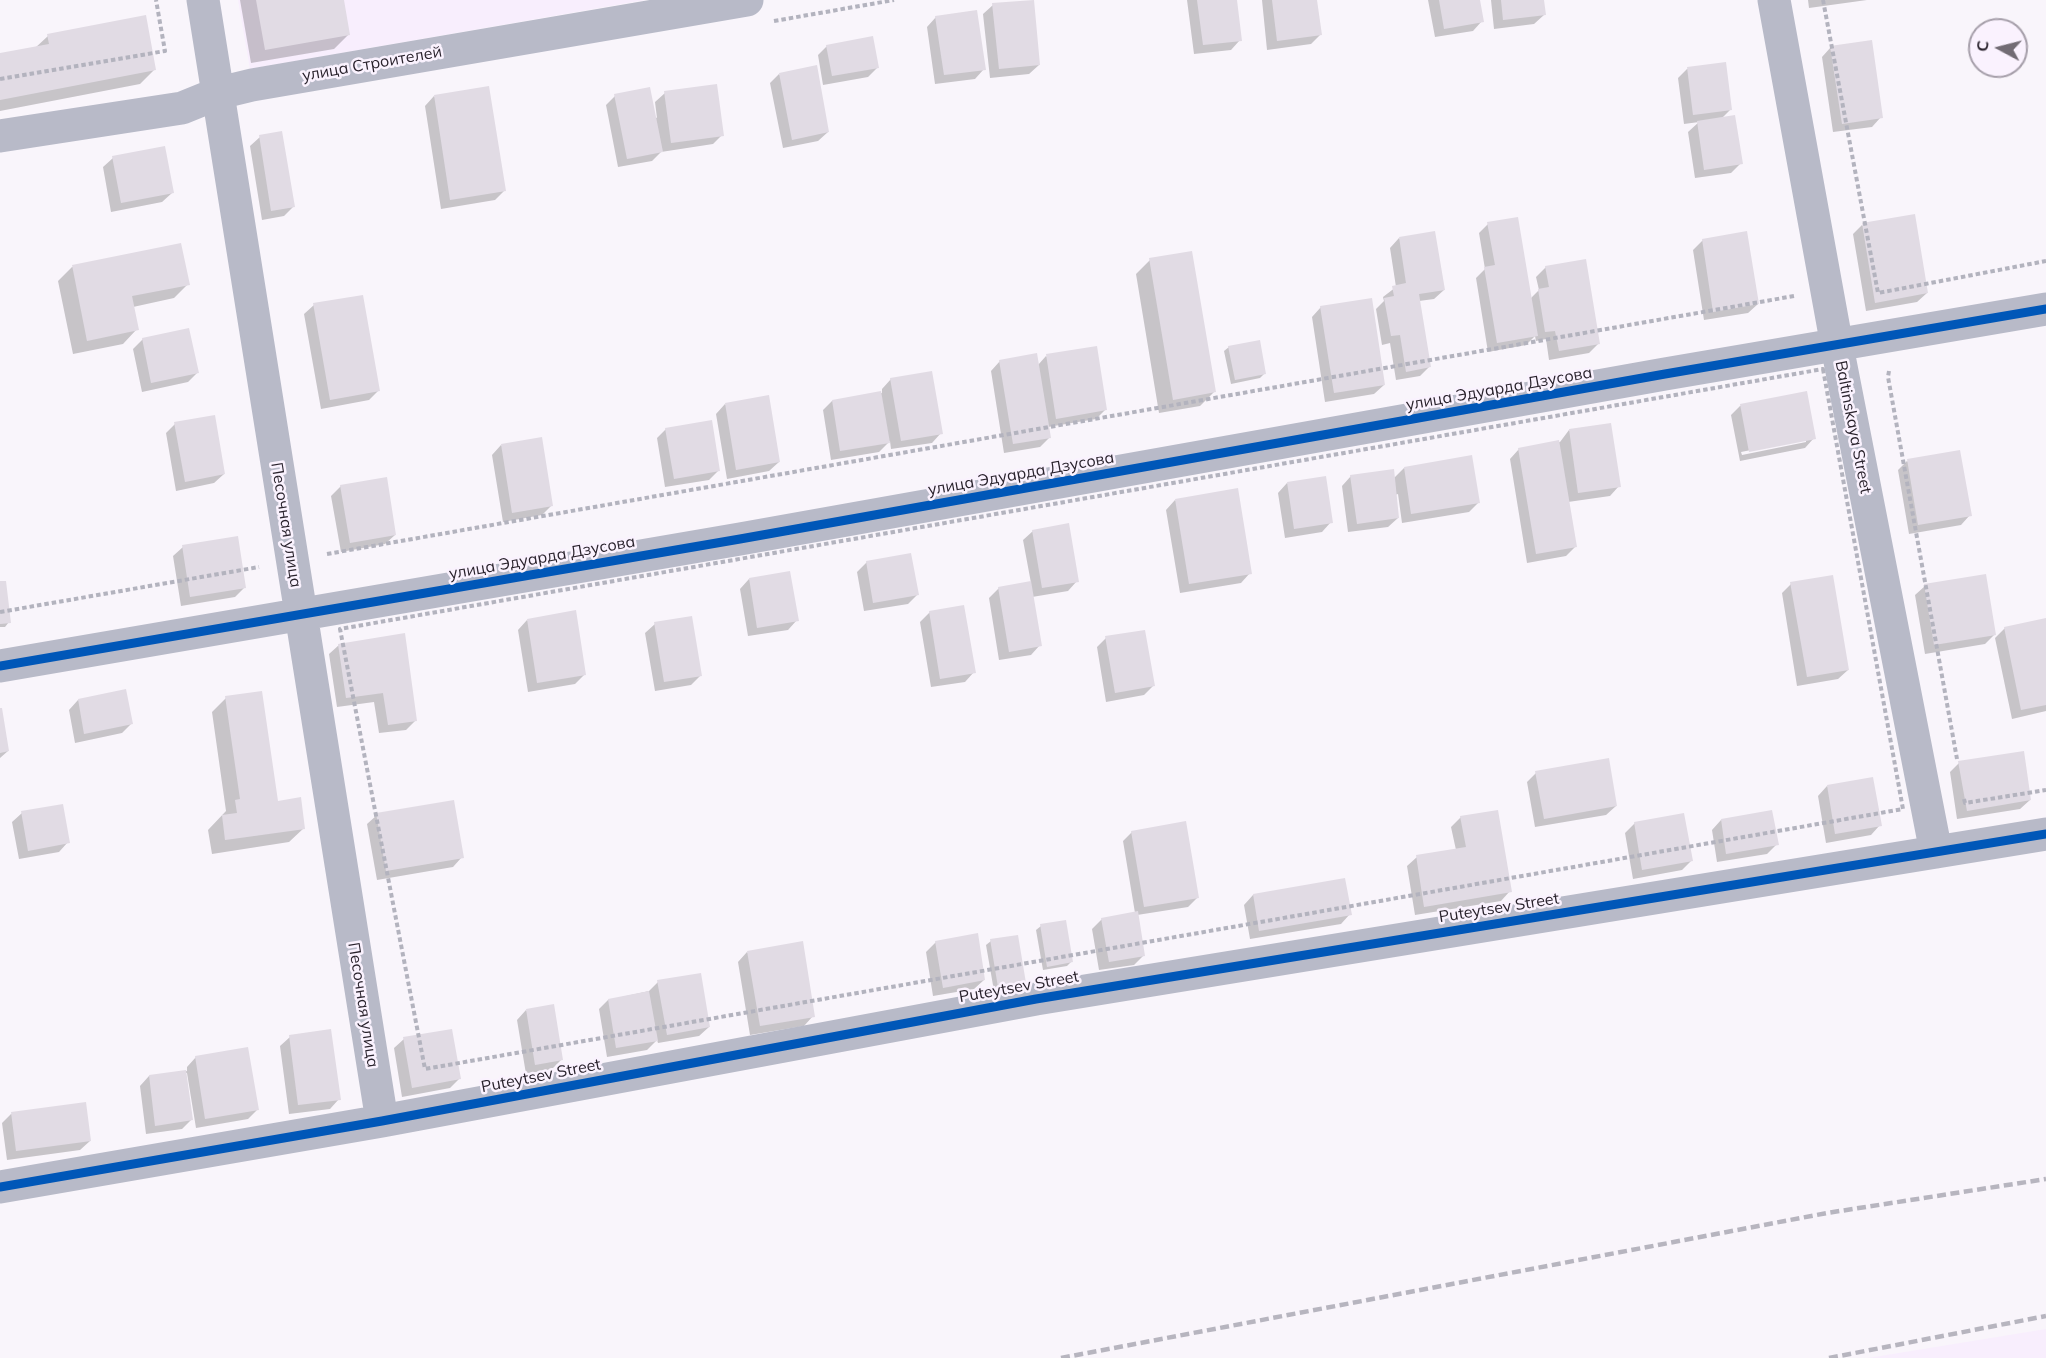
<!DOCTYPE html>
<meta charset="utf-8">
<style>
body{margin:0}
#map{position:relative;width:2046px;height:1358px;overflow:hidden;background:#f9f5fb;font-family:Mulish,sans-serif}
canvas{display:block}
.north{position:absolute;left:1968px;top:18px;width:60px;height:60px;box-sizing:border-box;background:#faf2fe;border:2px solid #a69faa;border-radius:50%;rotate:277deg;font-size:16px;font-weight:700;line-height:24px;text-align:center;color:#29222c}
.north::after{content:'';display:block;margin:auto;width:21px;height:27px;background:#726c74;clip-path:polygon(50% 0,100% 100%,50% 72%,0 100%)}
</style>
<div id="map">
<canvas width="2046" height="1358"></canvas>
<div class="north">С</div>
</div>
<script>
const context = document.querySelector('canvas').getContext('2d');
context.lineJoin = 'round';
function fill(path, color) {
  context.fillStyle = color;
  context.fill(path, 'evenodd');
}
function strokePath(path, color, width, dash) {
  context.strokeStyle = color;
  context.lineWidth = width;
  context.lineCap = dash ? 'butt' : 'round';
  context.setLineDash(dash || []);
  context.stroke(path);
}
function drawText(font, color, halo, rows, align = 'center') {
  context.font = font + ' Mulish,sans-serif';
  context.lineWidth = 5;
  context.setLineDash([]);
  context.textBaseline = 'middle';
  context.strokeStyle = halo;
  context.fillStyle = color;
  for (const [text, x, y, turn = 0] of rows) {
    context.save();
    context.translate(x, y);
    context.rotate((+turn || 0) * Math.PI / 180);
    context.textAlign = isNaN(turn) ? turn : align;
    if (halo) context.strokeText(text, 0, 0);
    context.fillText(text, 0, 0);
    context.restore();
  }
}
fill(new Path2D(`
 M 238,0 L 645,0 L 250,69 Z
 M 2046,1329 L 2046,1358 L 1868,1358 Z`), '#f8eefd');
fill(new Path2D(`
 M 240,0 L 343,0 L 349,34 L 334,49 L 251,63 Z
 M 1187,0 L 1236,0 L 1240,40 L 1231,50 L 1194,54 Z
 M 1262,0 L 1316,0 L 1320,35 L 1311,44 L 1267,50 Z
 M 1428,0 L 1478,0 L 1482,21 L 1473,31 L 1435,37 Z
 M 1491,0 L 1542,0 L 1544,15 L 1534,24 L 1494,29 Z
 M 1808,0 L 1867,0 L 1809,8 Z
 M 993,5 L 1039,65 L 1029,74 L 990,78 L 983,14 Z
 M 936,17 L 984,69 L 975,79 L 935,84 L 927,27 Z
 M 48,36 L 154,70 L 140,84 L 0,111 L 0,55 L 35,48 Z
 M 827,46 L 878,67 L 868,77 L 823,85 L 818,55 Z
 M 1831,47 L 1881,117 L 1872,127 L 1833,132 L 1822,57 Z
 M 1725,64 L 1730,110 L 1721,119 L 1741,163 L 1731,173 L 1695,178 L 1688,132 L 1699,122 L 1684,124 L 1678,78 L 1687,69 Z
 M 779,74 L 828,132 L 818,141 L 783,148 L 770,83 Z
 M 665,93 L 722,135 L 713,144 L 661,152 L 652,161 L 618,167 L 606,105 L 615,96 L 657,118 L 655,102 Z
 M 434,96 L 504,191 L 495,200 L 441,209 L 425,106 Z
 M 260,137 L 293,207 L 284,216 L 262,220 L 250,146 Z
 M 113,158 L 172,193 L 162,202 L 111,212 L 103,167 Z
 M 1488,224 L 1530,299 L 1539,290 L 1536,277 L 1546,267 L 1599,343 L 1589,353 L 1549,360 L 1546,339 L 1536,341 L 1535,336 L 1526,345 L 1488,352 L 1476,278 L 1485,269 L 1479,233 Z
 M 1862,225 L 1927,293 L 1917,302 L 1866,311 L 1853,234 Z
 M 1399,238 L 1444,290 L 1434,299 L 1419,301 L 1430,366 L 1420,376 L 1396,380 L 1390,343 L 1382,345 L 1376,309 L 1384,301 L 1383,297 L 1396,287 L 1390,248 Z
 M 1703,240 L 1758,304 L 1748,313 L 1704,320 L 1693,250 Z
 M 1150,260 L 1214,392 L 1200,406 L 1159,413 L 1136,274 Z
 M 72,267 L 188,284 L 174,298 L 133,307 L 137,329 L 123,344 L 73,354 L 58,281 Z
 M 314,305 L 378,391 L 369,400 L 321,409 L 304,314 Z
 M 1321,307 L 1384,385 L 1374,394 L 1325,402 L 1312,317 Z
 M 143,339 L 197,373 L 188,382 L 142,392 L 133,349 Z
 M 1229,347 L 1264,374 L 1260,378 L 1231,384 L 1224,351 Z
 M 1046,356 L 1106,409 L 1096,419 L 1048,427 L 1050,437 L 1040,447 L 1004,453 L 991,371 L 1000,361 L 1038,365 Z
 M 891,379 L 941,433 L 932,443 L 891,449 L 890,441 L 879,452 L 831,460 L 823,410 L 832,401 L 882,393 L 882,389 Z
 M 1805,393 L 1814,438 L 1805,448 L 1740,461 L 1731,415 L 1740,406 ZM 1806,439 L 1806,442 L 1742,455 L 1741,452 Z
 M 725,404 L 779,462 L 769,471 L 727,479 L 716,414 Z
 M 175,424 L 224,474 L 214,483 L 176,491 L 166,433 Z
 M 666,429 L 719,470 L 709,480 L 665,487 L 657,438 Z
 M 1569,430 L 1619,486 L 1610,496 L 1568,502 L 1575,547 L 1566,556 L 1527,563 L 1510,459 L 1519,449 L 1560,442 Z
 M 501,445 L 552,505 L 542,515 L 503,522 L 492,455 Z
 M 1907,461 L 1970,515 L 1961,525 L 1909,534 L 1898,470 Z
 M 1404,468 L 1479,502 L 1469,512 L 1402,523 L 1398,494 L 1395,495 L 1398,518 L 1388,527 L 1348,532 L 1342,486 L 1351,476 L 1393,479 Z
 M 1287,483 L 1331,522 L 1322,532 L 1285,538 L 1278,493 Z
 M 341,486 L 395,535 L 385,544 L 341,552 L 331,496 Z
 M 1175,500 L 1250,573 L 1241,583 L 1180,593 L 1166,510 Z
 M 1033,531 L 1077,581 L 1068,591 L 1032,597 L 1040,645 L 1031,655 L 999,660 L 989,598 L 999,588 L 1031,583 L 1023,540 Z
 M 183,547 L 244,588 L 235,597 L 181,606 L 173,556 Z
 M 867,562 L 917,595 L 908,604 L 864,611 L 857,572 Z
 M 1985,576 L 1995,636 L 1995,634 L 1985,644 L 1925,654 L 1915,595 L 1925,586 Z
 M 749,579 L 797,620 L 788,630 L 748,636 L 740,589 Z
 M 0,583 L 9,622 L 5,627 L 0,627 Z
 M 1791,584 L 1848,670 L 1838,679 L 1797,686 L 1782,593 Z
 M 930,612 L 974,672 L 965,682 L 931,687 L 920,622 Z
 M 527,620 L 585,674 L 575,684 L 528,692 L 518,630 Z
 M 2046,620 L 2046,711 L 2012,719 L 1995,638 L 2005,628 Z
 M 655,624 L 701,675 L 691,685 L 655,691 L 645,633 Z
 M 1106,638 L 1153,686 L 1144,695 L 1106,702 L 1097,647 Z
 M 339,645 L 416,720 L 406,730 L 379,733 L 374,702 L 337,707 L 329,654 Z
 M 226,698 L 277,803 L 304,828 L 289,842 L 212,854 L 208,830 L 226,811 L 212,712 Z
 M 78,700 L 131,724 L 122,733 L 75,743 L 69,710 Z
 M 0,710 L 8,751 L 0,758 Z
 M 1959,763 L 2030,800 L 2020,809 L 1957,819 L 1950,772 Z
 M 1536,773 L 1616,806 L 1606,815 L 1535,827 L 1527,782 Z
 M 1827,786 L 1880,825 L 1871,835 L 1826,843 L 1818,796 Z
 M 22,813 L 68,842 L 59,852 L 19,859 L 12,822 Z
 M 377,815 L 462,857 L 453,867 L 377,880 L 367,824 Z
 M 1461,817 L 1510,891 L 1501,901 L 1415,915 L 1407,866 L 1417,857 L 1456,850 L 1451,827 Z
 M 1721,820 L 1777,844 L 1767,854 L 1717,862 L 1712,830 Z
 M 1635,823 L 1691,861 L 1682,870 L 1633,879 L 1625,833 Z
 M 1132,832 L 1198,897 L 1188,907 L 1137,915 L 1144,955 L 1134,965 L 1099,970 L 1092,929 L 1102,919 L 1135,913 L 1123,841 Z
 M 1253,895 L 1350,914 L 1341,924 L 1250,939 L 1244,905 Z
 M 1041,926 L 1071,962 L 1067,966 L 1043,970 L 1036,930 Z
 M 991,941 L 1024,982 L 1020,986 L 994,991 L 986,945 Z
 M 936,942 L 984,980 L 974,989 L 933,996 L 926,952 Z
 M 747,952 L 813,1016 L 804,1026 L 750,1035 L 738,962 Z
 M 658,982 L 709,1027 L 699,1036 L 658,1043 L 657,1040 L 647,1050 L 607,1057 L 599,1009 L 608,1000 L 649,991 Z
 M 526,1010 L 561,1060 L 552,1069 L 526,1074 L 517,1020 Z
 M 290,1037 L 339,1099 L 330,1109 L 289,1114 L 280,1046 Z
 M 404,1039 L 459,1079 L 450,1088 L 402,1097 L 394,1048 Z
 M 196,1057 L 257,1110 L 248,1119 L 196,1128 L 187,1073 L 185,1073 L 191,1120 L 182,1129 L 146,1134 L 140,1086 L 149,1076 L 187,1071 L 187,1067 Z
 M 11,1114 L 90,1141 L 80,1150 L 7,1160 L 2,1123 Z`), '#0003');
fill(new Path2D(`
 M 256,0 L 344,0 L 350,35 L 265,50 Z
 M 1034,0 L 1040,65 L 999,69 L 992,3 Z
 M 1197,0 L 1237,0 L 1242,41 L 1203,45 Z
 M 1272,0 L 1317,0 L 1322,35 L 1277,41 Z
 M 1439,0 L 1480,0 L 1484,22 L 1444,29 Z
 M 1501,0 L 1544,0 L 1546,15 L 1503,20 Z
 M 977,10 L 986,70 L 944,75 L 935,16 Z
 M 146,15 L 156,70 L 0,100 L 0,53 L 49,44 L 47,34 Z
 M 873,36 L 879,68 L 832,76 L 826,45 Z
 M 1872,40 L 1883,118 L 1842,124 L 1830,46 Z
 M 1726,62 L 1732,110 L 1693,115 L 1687,67 Z
 M 817,65 L 829,132 L 792,140 L 779,73 Z
 M 717,84 L 724,136 L 671,143 L 664,91 Z
 M 489,86 L 506,191 L 450,200 L 434,95 Z
 M 650,87 L 663,152 L 627,159 L 614,94 Z
 M 1735,115 L 1743,164 L 1704,170 L 1697,121 Z
 M 282,131 L 295,207 L 271,211 L 259,135 Z
 M 165,146 L 174,193 L 121,203 L 112,156 Z
 M 1915,214 L 1928,293 L 1875,303 L 1862,223 Z
 M 1518,217 L 1538,336 L 1497,343 L 1484,267 L 1495,265 L 1487,222 Z
 M 1435,231 L 1445,290 L 1419,294 L 1431,367 L 1406,372 L 1400,335 L 1391,336 L 1384,298 L 1394,296 L 1392,286 L 1406,283 L 1399,237 Z
 M 1747,231 L 1759,304 L 1713,312 L 1702,239 Z
 M 181,243 L 190,285 L 132,296 L 139,330 L 87,341 L 72,265 Z
 M 1192,251 L 1216,392 L 1173,400 L 1149,258 Z
 M 1586,259 L 1600,344 L 1559,351 L 1555,331 L 1545,332 L 1538,289 L 1549,287 L 1545,266 Z
 M 363,295 L 380,391 L 330,400 L 313,303 Z
 M 1372,298 L 1385,385 L 1334,393 L 1320,306 Z
 M 189,328 L 199,373 L 151,383 L 142,338 Z
 M 1260,340 L 1266,374 L 1235,380 L 1228,346 Z
 M 1097,346 L 1107,410 L 1056,419 L 1046,354 Z
 M 1037,353 L 1051,438 L 1013,444 L 999,360 Z
 M 932,371 L 943,434 L 901,441 L 890,378 Z
 M 881,391 L 890,443 L 840,451 L 832,400 Z
 M 1807,391 L 1816,439 L 1749,452 L 1740,404 Z
 M 769,395 L 780,462 L 736,470 L 725,403 Z
 M 215,415 L 225,474 L 185,482 L 174,422 Z
 M 712,420 L 720,471 L 674,479 L 665,428 Z
 M 1611,423 L 1621,487 L 1578,493 L 1569,429 Z
 M 542,437 L 553,506 L 512,513 L 501,444 Z
 M 1559,440 L 1577,547 L 1536,554 L 1518,448 Z
 M 1960,450 L 1972,516 L 1918,525 L 1907,459 Z
 M 1472,455 L 1480,503 L 1411,514 L 1404,467 Z
 M 1394,469 L 1399,518 L 1357,524 L 1350,475 Z
 M 1326,476 L 1333,523 L 1294,529 L 1287,482 Z
 M 387,477 L 396,535 L 350,543 L 340,485 Z
 M 1238,488 L 1252,574 L 1189,584 L 1175,499 Z
 M 1069,523 L 1079,582 L 1042,588 L 1032,530 Z
 M 238,536 L 246,588 L 190,597 L 182,545 Z
 M 911,553 L 919,595 L 873,603 L 866,561 Z
 M 790,571 L 799,621 L 757,628 L 749,578 Z
 M 1986,574 L 1996,635 L 1934,645 L 1924,584 Z
 M 1833,575 L 1849,670 L 1807,677 L 1790,582 Z
 M 0,581 L 6,581 L 11,623 L 0,624 Z
 M 1031,581 L 1042,646 L 1009,652 L 998,587 Z
 M 964,605 L 976,673 L 940,679 L 929,611 Z
 M 576,610 L 586,675 L 537,683 L 527,619 Z
 M 692,616 L 702,676 L 664,682 L 654,622 Z
 M 2046,618 L 2046,705 L 2021,710 L 2004,627 Z
 M 1145,630 L 1155,686 L 1115,693 L 1105,636 Z
 M 405,633 L 417,721 L 388,725 L 383,693 L 346,698 L 338,644 Z
 M 126,689 L 133,724 L 84,734 L 78,699 Z
 M 262,691 L 278,801 L 301,797 L 305,829 L 225,840 L 222,815 L 237,813 L 235,800 L 240,799 L 225,696 Z
 M 0,708 L 2,708 L 9,751 L 0,753 Z
 M 2024,751 L 2031,800 L 1967,811 L 1958,761 Z
 M 1609,758 L 1617,806 L 1544,819 L 1535,771 Z
 M 1873,777 L 1882,826 L 1835,834 L 1827,785 Z
 M 454,800 L 464,858 L 386,871 L 376,813 Z
 M 63,804 L 70,843 L 28,851 L 21,811 Z
 M 1498,810 L 1512,892 L 1424,907 L 1416,855 L 1466,847 L 1460,816 Z
 M 1772,810 L 1779,845 L 1726,854 L 1721,819 Z
 M 1684,813 L 1693,861 L 1642,870 L 1634,822 Z
 M 1186,821 L 1199,898 L 1144,907 L 1131,831 Z
 M 1345,878 L 1352,915 L 1259,931 L 1253,894 Z
 M 1138,911 L 1145,956 L 1109,962 L 1101,918 Z
 M 1066,920 L 1073,962 L 1047,967 L 1040,924 Z
 M 978,933 L 985,980 L 943,988 L 935,941 Z
 M 1018,935 L 1026,983 L 998,987 L 990,939 Z
 M 803,941 L 815,1017 L 760,1026 L 747,951 Z
 M 701,973 L 710,1027 L 667,1035 L 657,980 Z
 M 649,991 L 658,1041 L 616,1048 L 608,999 Z
 M 554,1004 L 563,1060 L 535,1065 L 526,1009 Z
 M 331,1029 L 341,1100 L 298,1105 L 289,1035 Z
 M 452,1029 L 461,1079 L 412,1088 L 403,1037 Z
 M 248,1047 L 259,1110 L 205,1119 L 195,1056 Z
 M 186,1070 L 193,1120 L 155,1126 L 149,1075 Z
 M 86,1102 L 91,1141 L 16,1151 L 11,1112 Z`), '#e1dbe4');
strokePath(new Path2D(`
 M 1823,0 L 1878,293 L 2046,261
 M 774,21 L 894,0
 M 0,79 L 165,51 L 156,0
 M 1823,369 L 1903,809 L 425,1069 L 340,629 Z
 M 1889,371 L 1888,377 L 1957,759
 M 327,554 L 1794,296
 M 0,612 L 259,567
 M 1964,799 L 1965,803 L 2046,790`), '#b3b3be', 4, [4.5, 3]);
strokePath(new Path2D(`
 M 203,0 L 382,1121
 M 1774,0 L 1837,346 L 1936,852
 M 0,136 L 182,108 L 219,93 L 252,85 L 747,0
 M 0,666 L 740,539 L 1665,374 L 2046,309
 M 0,1187 L 382,1121 L 1036,999 L 2046,834`), '#b8bac8', 33);
strokePath(new Path2D(`
 M 1061,1358 L 1827,1213 L 2046,1179
 M 1829,1358 L 2046,1316`), '#b7b5bf', 4.5, [9, 4.5]);
strokePath(new Path2D(`
 M 0,666 L 740,539 L 1665,374 L 2046,309
 M 0,1187 L 382,1121 L 1036,999 L 2046,834`), '#0057b8', 9);
drawText('16px', '#29222c', '#faf2fe', [
 ["улица Строителей",372,64,-10],
 ["улица Эдуарда Дзусова",1499,389,-10],
 ["Baltinskaya Street",1853,427,79],
 ["улица Эдуарда Дзусова",1021,474,-10],
 ["Песочная улица",286,525,81],
 ["улица Эдуарда Дзусова",542,558,-10],
 ["Puteytsev Street",1499,908,-9],
 ["Puteytsev Street",1019,987,-10],
 ["Песочная улица",363,1005,81],
 ["Puteytsev Street",541,1076,-11]
]);
</script>
